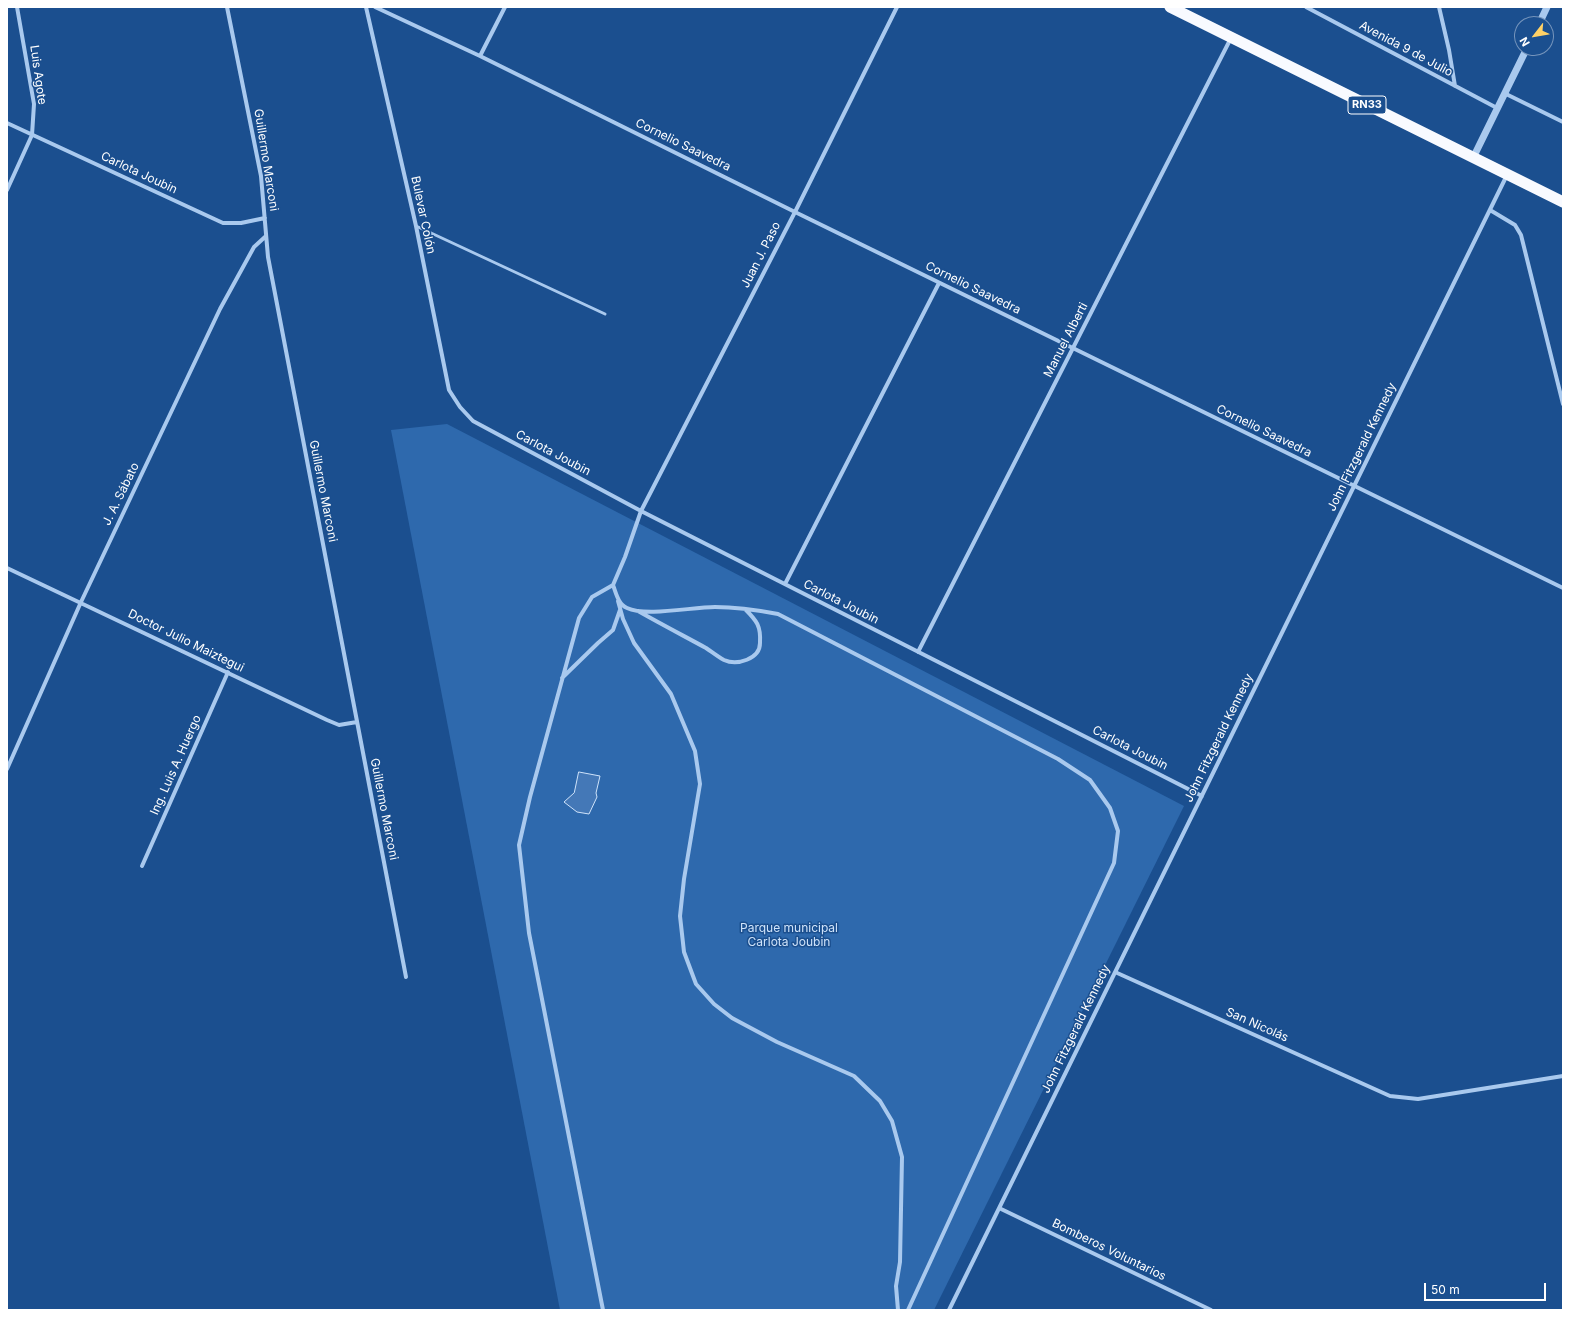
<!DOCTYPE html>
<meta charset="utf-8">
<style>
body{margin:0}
#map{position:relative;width:1570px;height:1317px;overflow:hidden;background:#1b4f8f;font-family:Inter,sans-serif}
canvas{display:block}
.frame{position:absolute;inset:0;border:8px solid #fff;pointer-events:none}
.north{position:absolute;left:1514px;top:16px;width:40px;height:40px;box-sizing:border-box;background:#1b4f8f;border:1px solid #7695bc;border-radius:50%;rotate:239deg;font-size:11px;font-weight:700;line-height:16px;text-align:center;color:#fff}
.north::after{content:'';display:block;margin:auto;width:14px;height:18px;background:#ffd166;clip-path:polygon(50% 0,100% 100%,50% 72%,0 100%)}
.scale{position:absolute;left:1424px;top:1283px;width:122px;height:18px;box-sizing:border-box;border:2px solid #fff;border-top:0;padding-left:5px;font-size:12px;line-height:14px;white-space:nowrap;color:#fff;-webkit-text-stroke:3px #1b4f8f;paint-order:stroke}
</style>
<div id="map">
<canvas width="1570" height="1317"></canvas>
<div class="frame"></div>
<div class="north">N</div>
<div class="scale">50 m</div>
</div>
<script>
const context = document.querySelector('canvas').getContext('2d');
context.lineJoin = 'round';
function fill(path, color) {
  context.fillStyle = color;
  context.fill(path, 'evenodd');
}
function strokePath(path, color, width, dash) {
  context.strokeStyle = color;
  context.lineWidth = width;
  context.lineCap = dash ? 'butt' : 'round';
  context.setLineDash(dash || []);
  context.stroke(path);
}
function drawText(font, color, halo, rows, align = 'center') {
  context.font = font + ' Inter,sans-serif';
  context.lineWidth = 3;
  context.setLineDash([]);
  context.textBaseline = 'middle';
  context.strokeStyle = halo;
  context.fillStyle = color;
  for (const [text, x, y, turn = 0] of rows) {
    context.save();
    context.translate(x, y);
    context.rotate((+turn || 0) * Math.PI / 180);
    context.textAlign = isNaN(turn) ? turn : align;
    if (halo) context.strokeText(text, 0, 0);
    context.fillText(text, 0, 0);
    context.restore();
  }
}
fill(new Path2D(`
 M 447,424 L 1184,806 L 934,1310 L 560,1310 L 391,430 Z`), '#2e69ad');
const building = new Path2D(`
 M 579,772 L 600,776 L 596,793 L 597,797 L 589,814 L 577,812 L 564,802 L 574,793 Z`);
fill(building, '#4478b7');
strokePath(building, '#cfe3fa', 1);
strokePath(new Path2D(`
 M 416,226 L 605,314`), '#a9c9ee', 3);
strokePath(new Path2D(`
 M 227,7 L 261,176 L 268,257 L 406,977
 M 366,7 L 416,226 L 449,390 L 460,407 L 473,421 L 641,511 L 1202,796
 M 375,7 L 480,56 L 795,212 L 1563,588
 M 1306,7 L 1497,108
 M 1439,7 L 1449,50 L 1455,86
 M 480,56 L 505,7
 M 1504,93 L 1563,122
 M 7,123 L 223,223 L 241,223 L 265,218
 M 7,190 L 32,135 L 34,104 L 17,7
 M 1490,210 L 1515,225 L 1521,235 L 1563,404
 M 7,568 L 327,720 L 339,725 L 357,722
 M 785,584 L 939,283
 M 613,585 C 616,593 618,604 627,608 C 646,617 692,607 715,607 C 736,607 757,610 778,614 L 1058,759 L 1090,780 L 1110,808 L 1118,831 L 1114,863 L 908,1310
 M 618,601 L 623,619 L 634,643 L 671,694 L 695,751 L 700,784 L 684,879 L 680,916 L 684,952 L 696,984 L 714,1004 L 732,1018 L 777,1042 L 854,1076 L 880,1101 L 892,1121 L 902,1157 L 900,1262 L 896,1286 L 898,1310
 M 638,611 C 661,624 684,636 706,648 C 712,652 718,657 724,660 C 737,666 760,659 760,643 C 761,626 757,621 745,609
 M 918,652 L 1231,38
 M 562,678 L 598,643 L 613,630 L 620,610
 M 7,769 L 81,602 L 220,309 L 254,247 L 266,236
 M 142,866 L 228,672
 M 1115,972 L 1390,1096 L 1418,1099 L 1563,1076
 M 999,1208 L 1211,1310
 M 603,1310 L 529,933 L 519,845 L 530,797 L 579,618 L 592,597 L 613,585 L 625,557 L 641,511 L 795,212 L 897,7
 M 949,1310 L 1507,175`), '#a9c9ee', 4);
strokePath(new Path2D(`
 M 1539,24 L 1547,7
 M 1473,158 L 1527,48`), '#a9c9ee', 7);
strokePath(new Path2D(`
 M 1170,7 L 1563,202`), '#f8faff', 11);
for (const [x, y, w] of [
 [1367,105,38]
]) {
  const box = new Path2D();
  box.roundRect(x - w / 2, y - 9, w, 18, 3);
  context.fillStyle = '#1b4f8f';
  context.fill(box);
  strokePath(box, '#fff', 1);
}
drawText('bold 11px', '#fff', null, [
 ["RN33",1367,105]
]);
drawText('12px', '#fff', '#1b4f8f', [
 ["Avenida 9 de Julio",1406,49,28],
 ["Luis Agote",38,75,82],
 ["Cornelio Saavedra",683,145,26],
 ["Guillermo Marconi",266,160,81],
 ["Carlota Joubin",139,173,25],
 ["Bulevar Colón",423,215,78],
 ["Juan J. Paso",761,255,-63],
 ["Cornelio Saavedra",973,288,26],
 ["Manuel Alberti",1066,340,-63],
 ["Cornelio Saavedra",1264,431,26],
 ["John Fitzgerald Kennedy",1362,447,-64],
 ["Carlota Joubin",553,453,28],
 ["Guillermo Marconi",323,491,79],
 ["J. A. Sábato",121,494,-64],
 ["Carlota Joubin",841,602,27],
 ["Doctor Julio Maiztegui",186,641,26],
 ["John Fitzgerald Kennedy",1219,738,-64],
 ["Carlota Joubin",1130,748,27],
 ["Ing. Luis A. Huergo",176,765,-66],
 ["Guillermo Marconi",384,809,79],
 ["San Nicolás",1257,1025,24],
 ["John Fitzgerald Kennedy",1076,1029,-64],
 ["Bomberos Voluntarios",1109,1250,26]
]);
drawText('12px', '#cfe3fa', '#1b4f8f', [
 ["Parque municipal",789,928],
 ["Carlota Joubin",789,942]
]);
</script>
